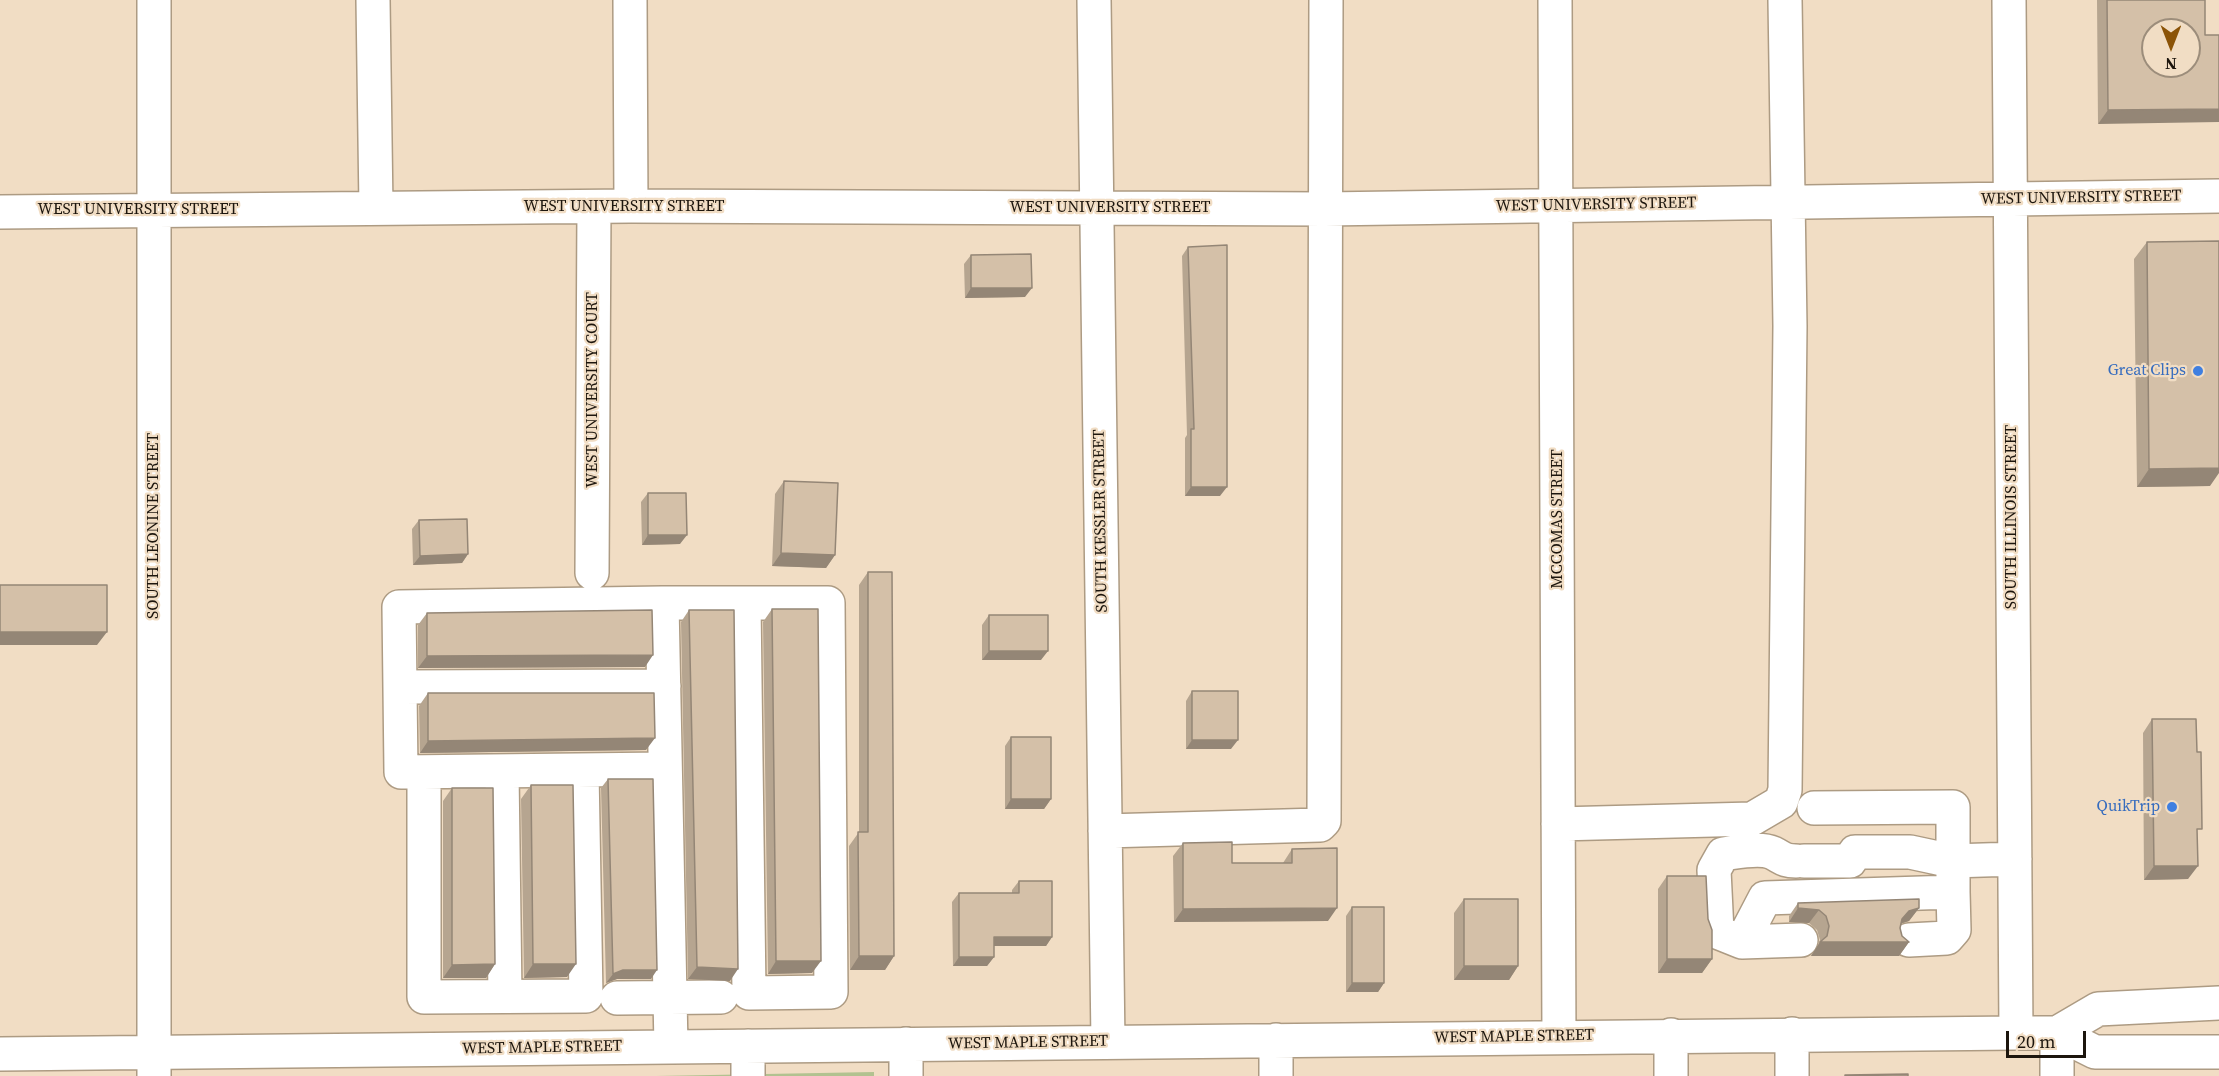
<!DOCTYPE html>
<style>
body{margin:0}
#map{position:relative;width:2219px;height:1076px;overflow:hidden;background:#f1ddc4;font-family:"Source Serif 4",serif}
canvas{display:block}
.north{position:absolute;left:2141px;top:18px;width:60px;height:60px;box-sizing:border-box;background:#f1ddc4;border:2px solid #9c8d7b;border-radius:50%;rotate:180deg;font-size:16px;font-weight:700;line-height:24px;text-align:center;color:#1c150d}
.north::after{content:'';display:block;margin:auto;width:21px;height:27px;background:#8b5307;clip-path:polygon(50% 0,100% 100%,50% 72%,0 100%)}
.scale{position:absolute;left:2006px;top:1031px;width:80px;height:27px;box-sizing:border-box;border:3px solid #1c150d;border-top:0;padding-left:8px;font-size:18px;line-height:21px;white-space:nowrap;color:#1c150d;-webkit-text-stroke:4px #f1ddc4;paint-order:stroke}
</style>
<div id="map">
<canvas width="2219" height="1076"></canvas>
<div class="north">N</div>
<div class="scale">20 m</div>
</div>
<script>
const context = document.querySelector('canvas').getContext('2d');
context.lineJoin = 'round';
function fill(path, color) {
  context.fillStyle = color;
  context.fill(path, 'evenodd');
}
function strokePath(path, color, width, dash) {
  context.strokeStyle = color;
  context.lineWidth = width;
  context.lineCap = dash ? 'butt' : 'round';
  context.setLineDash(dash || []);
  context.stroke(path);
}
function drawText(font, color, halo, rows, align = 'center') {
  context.font = font + ' "Source Serif 4",serif';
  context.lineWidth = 4.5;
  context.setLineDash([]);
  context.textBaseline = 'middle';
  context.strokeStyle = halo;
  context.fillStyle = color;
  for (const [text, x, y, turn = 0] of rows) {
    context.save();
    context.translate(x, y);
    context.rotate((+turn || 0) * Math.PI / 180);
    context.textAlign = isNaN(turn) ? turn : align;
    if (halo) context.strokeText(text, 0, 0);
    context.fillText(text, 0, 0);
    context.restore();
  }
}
fill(new Path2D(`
 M 874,1072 L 874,1076 L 656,1076 Z`), '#b2c290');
const minor = new Path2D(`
 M 154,0 L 154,1076
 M 373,0 L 376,208
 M 630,0 L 631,206
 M 1094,0 L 1108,1042
 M 1555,0 L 1559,1037
 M 2009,0 L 2016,1033
 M 0,212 L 631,206 L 1325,209 L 2219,196
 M 592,573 L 594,207
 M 662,603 L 828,603 L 831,992 L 749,993 L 744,603
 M 400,687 L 664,686
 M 665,769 L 401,772 L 399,607 L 662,603 L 671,1047
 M 502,771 L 505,996
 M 424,772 L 424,997 L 586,996 L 582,770
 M 1558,824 L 1752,819 L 1781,802 L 1785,790 L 1790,326 L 1785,0
 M 1105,831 L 1320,825 L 1324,821 L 1326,0
 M 1796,861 C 1784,861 1783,858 1773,853 C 1760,847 1738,852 1723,854 L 1714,870 L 1717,932 L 1742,942 L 1801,940
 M 1804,861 L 1850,861 L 1855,852 L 1910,852 L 1952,861 L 2015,859
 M 1909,940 L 1947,938 L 1954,930 L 1953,892
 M 1742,942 L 1765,898 L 1953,892 L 1953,807 L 1814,808
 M 617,998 L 721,997
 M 2057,1033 L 2098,1009 L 2219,1003
 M 2057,1033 L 2057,1076
 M 1792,1034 L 1792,1076
 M 1671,1035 L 1671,1076
 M 1276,1040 L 1276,1076
 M 906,1044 L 906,1076
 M 748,1046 L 748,1076
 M 0,1054 L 2016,1033 L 2057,1033 L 2095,1052 L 2219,1052`);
strokePath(minor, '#ad9b83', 36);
strokePath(minor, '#fff', 33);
fill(new Path2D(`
 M 2097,0 L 2205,0 L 2205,35 L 2098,124 Z
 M 2147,242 L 2210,486 L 2137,487 L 2134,259 Z
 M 1188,247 L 1220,496 L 1185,496 L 1185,438 L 1187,435 L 1182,256 Z
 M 971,255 L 1025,297 L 965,298 L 964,264 Z
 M 784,481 L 835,555 L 826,568 L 772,566 L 775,494 Z
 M 648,493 L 680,544 L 642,545 L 641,502 Z
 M 419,520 L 468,554 L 462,563 L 413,565 L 412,529 Z
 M 868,572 L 894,956 L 885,970 L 850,970 L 849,846 L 859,832 L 859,585 Z
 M 772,609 L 812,973 L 768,974 L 763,622 Z
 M 689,610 L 730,981 L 688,979 L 681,622 Z
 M 427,613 L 645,667 L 418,668 L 418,625 Z
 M 989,615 L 1041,660 L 982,660 L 982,625 Z
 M 1192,691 L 1231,749 L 1186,749 L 1186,701 Z
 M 428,693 L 646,750 L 420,753 L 419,706 Z
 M 2152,719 L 2197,835 L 2188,879 L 2144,880 L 2143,733 Z
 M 1011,737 L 1051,799 L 1044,809 L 1005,809 L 1005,746 Z
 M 608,779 L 651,979 L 617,979 L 606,983 L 601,788 Z
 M 531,785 L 567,977 L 524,978 L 521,799 Z
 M 452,788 L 495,964 L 486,978 L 443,978 L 443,801 Z
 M 1183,843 L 1232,863 L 1283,863 L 1292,849 L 1328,921 L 1174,922 L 1173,856 Z
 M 1667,876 L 1708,919 L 1712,959 L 1702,973 L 1658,973 L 1658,889 Z
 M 1019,881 L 1052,937 L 1046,946 L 994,946 L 994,957 L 987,966 L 953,966 L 952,902 L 959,893 L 1012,893 L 1012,890 Z
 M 1464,899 L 1518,966 L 1509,980 L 1454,980 L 1454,913 Z
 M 1798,903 L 1919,908 L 1909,921 L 1901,924 L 1900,928 L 1902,936 L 1909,942 L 1899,956 L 1811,956 L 1818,945 L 1820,940 L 1817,930 L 1809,923 L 1789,922 L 1789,916 Z
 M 1352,907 L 1384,983 L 1378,992 L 1346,992 L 1346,916 Z`), '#b6a590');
fill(new Path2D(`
 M 2219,109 L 2219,122 L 2098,124 L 2108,110 Z
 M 971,288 L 1032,288 L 1025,297 L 965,298 Z
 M 2219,468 L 2219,473 L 2210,486 L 2137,487 L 2149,469 Z
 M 1191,487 L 1227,487 L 1220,496 L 1185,496 Z
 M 648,535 L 687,535 L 680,544 L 642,545 Z
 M 781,553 L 835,555 L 826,568 L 772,566 Z
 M 468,554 L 462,563 L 413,565 L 420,556 Z
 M 0,632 L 107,632 L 97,645 L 0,645 Z
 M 989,651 L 1048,651 L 1041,660 L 982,660 Z
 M 653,655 L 645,667 L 418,668 L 427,656 Z
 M 655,738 L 646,750 L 420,753 L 428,741 Z
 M 1192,740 L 1238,740 L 1231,749 L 1186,749 Z
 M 1011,799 L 1051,799 L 1044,809 L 1005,809 Z
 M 2154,866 L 2198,866 L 2188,879 L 2144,880 Z
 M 1337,908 L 1328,921 L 1174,922 L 1183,909 Z
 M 1798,908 L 1819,910 L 1809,923 L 1789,922 Z
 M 1919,908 L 1909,921 L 1899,924 L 1902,919 L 1909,911 Z
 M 994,937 L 1052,937 L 1046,946 L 987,946 Z
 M 1820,942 L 1909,942 L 1899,956 L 1811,956 Z
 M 859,956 L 894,956 L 885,970 L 850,970 Z
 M 959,957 L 994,957 L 987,966 L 953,966 Z
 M 1667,959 L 1712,959 L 1702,973 L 1658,973 Z
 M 776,961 L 821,961 L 812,973 L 768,974 Z
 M 495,964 L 486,978 L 443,978 L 452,965 Z
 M 533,964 L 576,964 L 567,977 L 524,978 Z
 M 1464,966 L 1518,966 L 1509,980 L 1454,980 Z
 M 697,967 L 738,969 L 730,981 L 688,979 Z
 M 623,970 L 657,970 L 651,979 L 617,979 L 606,983 L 613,974 Z
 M 1352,983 L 1384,983 L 1378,992 L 1346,992 Z`), '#948676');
const building = new Path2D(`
 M 2107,0 L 2205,0 L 2205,35 L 2219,35 L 2219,109 L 2108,110 ZM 2153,30 L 2189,30 L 2189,66 L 2153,66 Z
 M 2219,241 L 2219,468 L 2149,469 L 2147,242 Z
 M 1227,245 L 1227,487 L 1191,487 L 1191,429 L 1194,429 L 1188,247 Z
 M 1031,254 L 1032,288 L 971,288 L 971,255 Z
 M 784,481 L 838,483 L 835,555 L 781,553 Z
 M 648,493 L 686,493 L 687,535 L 648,535 Z
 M 467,519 L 468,554 L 420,556 L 419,520 Z
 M 868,572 L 892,572 L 894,956 L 859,956 L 858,832 L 868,832 Z
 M 0,585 L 107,585 L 107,632 L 0,632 Z
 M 772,609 L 818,609 L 821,961 L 776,961 Z
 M 652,610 L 653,655 L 427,656 L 427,613 Z
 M 689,610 L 734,610 L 738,969 L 697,967 Z
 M 989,615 L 1048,615 L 1048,651 L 989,651 Z
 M 1192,691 L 1238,691 L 1238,740 L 1192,740 Z
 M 428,693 L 654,693 L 655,738 L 428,741 Z
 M 2152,719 L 2196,719 L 2197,752 L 2201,752 L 2202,829 L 2197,829 L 2198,866 L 2154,866 Z
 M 1011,737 L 1051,737 L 1051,799 L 1011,799 Z
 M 608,779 L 653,779 L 657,970 L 623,970 L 613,974 Z
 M 531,785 L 573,785 L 576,964 L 533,964 Z
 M 452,788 L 493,788 L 495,964 L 452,965 Z
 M 1232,842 L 1232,863 L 1292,863 L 1292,849 L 1337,848 L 1337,908 L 1183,909 L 1183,843 Z
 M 1667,876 L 1706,876 L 1708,919 L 1712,930 L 1712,959 L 1667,959 Z
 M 1019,881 L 1052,881 L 1052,937 L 994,937 L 994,957 L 959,957 L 959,893 L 1019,893 Z
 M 1464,899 L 1518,899 L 1518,966 L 1464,966 Z
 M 1919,899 L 1919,908 L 1909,911 L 1902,919 L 1900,928 L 1902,936 L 1909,942 L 1820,942 L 1827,936 L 1829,926 L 1826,916 L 1819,910 L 1798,908 L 1798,903 Z
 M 1352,907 L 1384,907 L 1384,983 L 1352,983 Z
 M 1908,1074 L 1908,1076 L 1845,1076 L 1845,1075 Z`);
fill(building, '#d4c0a8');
strokePath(building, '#948676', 1.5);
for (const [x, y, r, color] of [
 [2198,371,6,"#3f7fe0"],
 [2172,807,6,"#3f7fe0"]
]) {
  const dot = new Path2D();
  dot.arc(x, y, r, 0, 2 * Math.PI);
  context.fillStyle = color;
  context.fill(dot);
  strokePath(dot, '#f1ddc4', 2);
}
drawText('16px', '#1c150d', '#f1ddc4', [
 ["WEST UNIVERSITY STREET",2081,198,-1],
 ["WEST UNIVERSITY STREET",1596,205,-1],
 ["WEST UNIVERSITY STREET",624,207],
 ["WEST UNIVERSITY STREET",1110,208],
 ["WEST UNIVERSITY STREET",138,210],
 ["WEST UNIVERSITY COURT",593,390,-90],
 ["SOUTH ILLINOIS STREET",2012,517,-90],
 ["MCCOMAS STREET",1558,519,-90],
 ["SOUTH KESSLER STREET",1101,521,-91],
 ["SOUTH LEONINE STREET",154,526,-90],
 ["WEST MAPLE STREET",1514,1037,-1],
 ["WEST MAPLE STREET",1028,1043,-1],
 ["WEST MAPLE STREET",542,1048,-1]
]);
drawText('16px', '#366cbe', '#f1ddc4', [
 ["Great Clips",2186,371],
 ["QuikTrip",2160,807]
], 'right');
</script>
